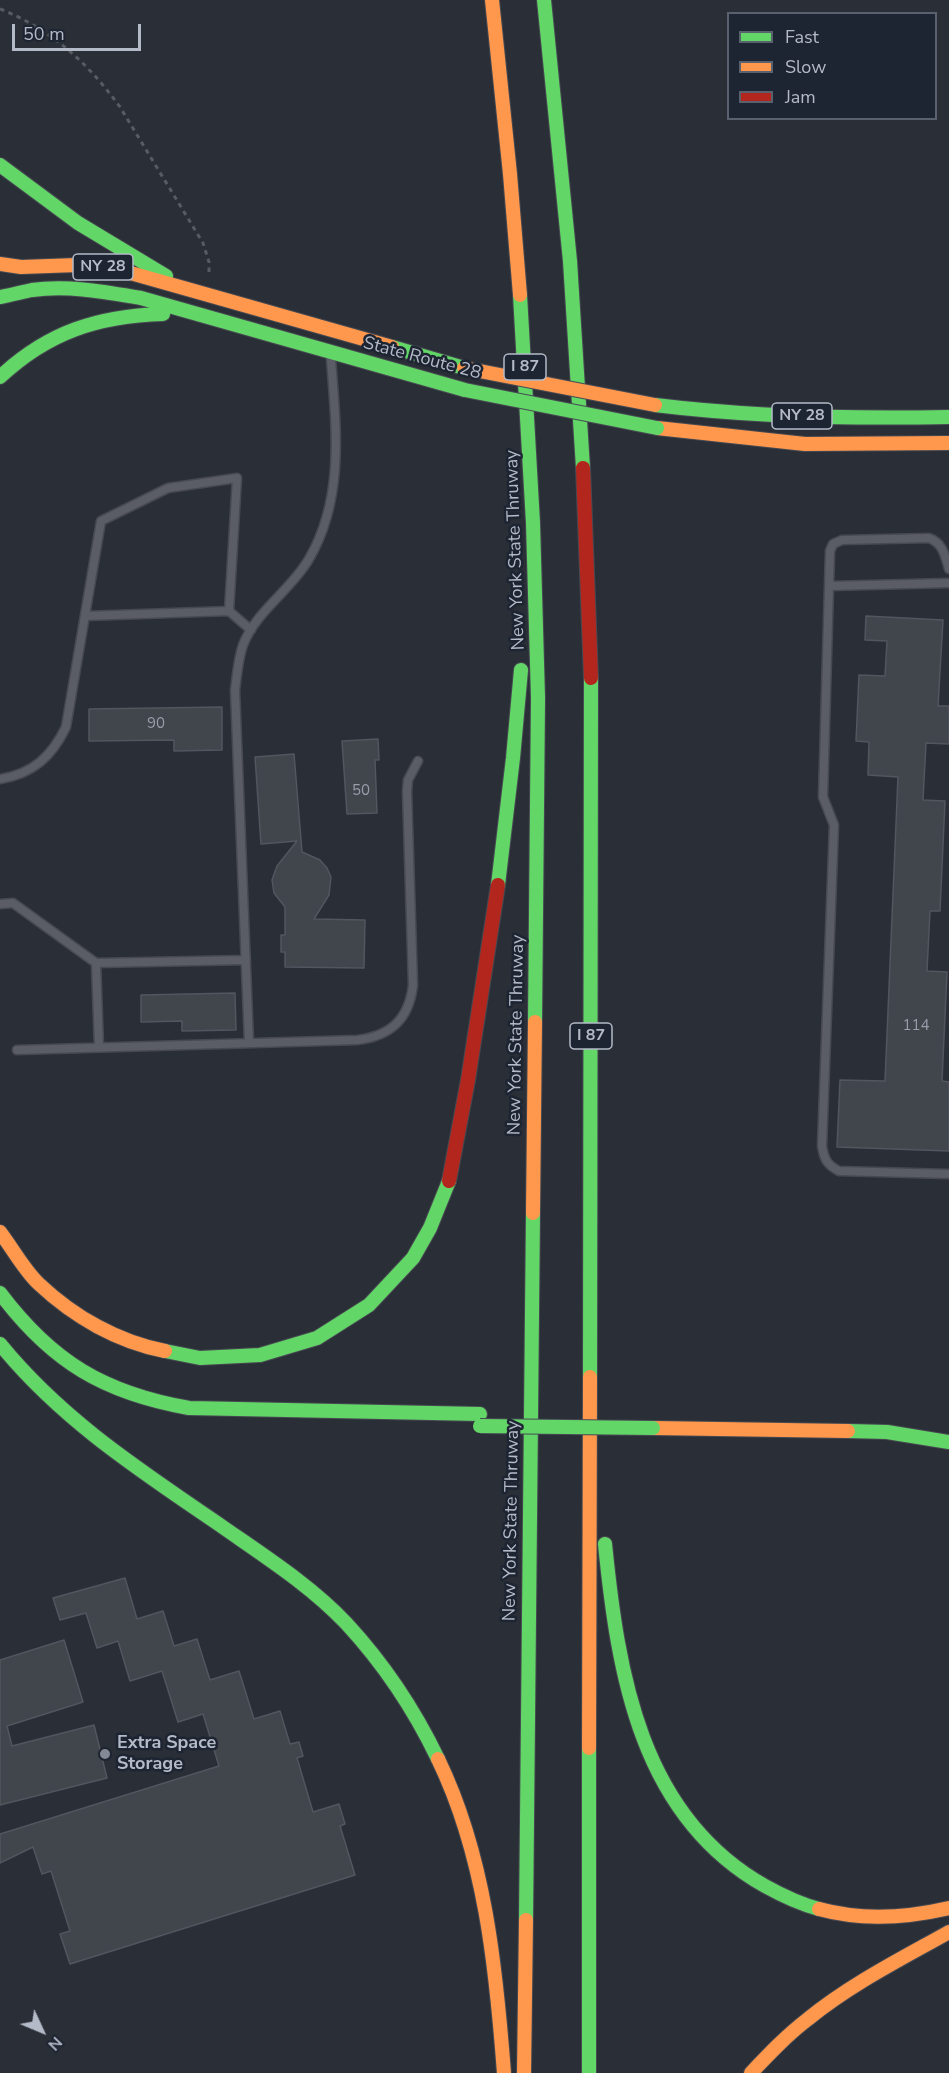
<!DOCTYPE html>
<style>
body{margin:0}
#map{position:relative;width:949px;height:2073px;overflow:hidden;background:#2a2e37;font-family:"Nunito Sans",sans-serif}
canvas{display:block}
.legend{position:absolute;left:727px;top:12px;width:210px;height:108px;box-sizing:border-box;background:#1d2432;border:2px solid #59606e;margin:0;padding:8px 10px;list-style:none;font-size:18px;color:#b4bac8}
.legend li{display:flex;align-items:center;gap:12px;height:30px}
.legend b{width:30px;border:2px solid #59606e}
.north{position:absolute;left:12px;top:2001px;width:60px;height:60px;-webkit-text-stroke:4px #1d2432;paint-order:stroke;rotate:134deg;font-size:16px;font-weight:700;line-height:24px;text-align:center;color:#b4bac8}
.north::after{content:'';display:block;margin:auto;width:21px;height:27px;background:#b4bac8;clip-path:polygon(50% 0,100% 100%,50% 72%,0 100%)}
.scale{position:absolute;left:12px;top:24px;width:129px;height:27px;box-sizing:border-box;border:3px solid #b4bac8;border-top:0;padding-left:8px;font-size:18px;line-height:21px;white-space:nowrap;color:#b4bac8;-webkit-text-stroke:4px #1d2432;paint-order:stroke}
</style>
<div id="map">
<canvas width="949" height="2073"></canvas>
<ul class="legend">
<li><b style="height:8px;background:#63d668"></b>Fast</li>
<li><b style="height:8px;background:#ff974d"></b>Slow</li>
<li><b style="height:8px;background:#b3261e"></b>Jam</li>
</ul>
<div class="north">N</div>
<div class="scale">50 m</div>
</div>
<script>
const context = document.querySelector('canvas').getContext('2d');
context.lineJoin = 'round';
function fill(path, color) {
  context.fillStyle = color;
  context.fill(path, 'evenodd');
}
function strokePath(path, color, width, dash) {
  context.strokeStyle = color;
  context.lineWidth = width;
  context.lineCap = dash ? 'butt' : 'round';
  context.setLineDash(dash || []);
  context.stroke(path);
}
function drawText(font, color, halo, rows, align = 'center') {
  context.font = font + ' "Nunito Sans",sans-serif';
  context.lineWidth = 5;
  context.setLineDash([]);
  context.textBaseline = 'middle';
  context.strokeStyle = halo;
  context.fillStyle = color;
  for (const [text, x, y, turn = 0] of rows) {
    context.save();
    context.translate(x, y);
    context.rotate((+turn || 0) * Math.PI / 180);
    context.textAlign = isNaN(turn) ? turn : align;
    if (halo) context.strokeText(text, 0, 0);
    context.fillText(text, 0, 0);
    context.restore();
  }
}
const building = new Path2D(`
 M 866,616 L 943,620 L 938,706 L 949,706 L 949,744 L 926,743 L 923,800 L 945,801 L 940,911 L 930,911 L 927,971 L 947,972 L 942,1081 L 949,1082 L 949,1151 L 837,1147 L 840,1080 L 885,1081 L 898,777 L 868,775 L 869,742 L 856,741 L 859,675 L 885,676 L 887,641 L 865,640 Z
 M 222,707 L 222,750 L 174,751 L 174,740 L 89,741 L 89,709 Z
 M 378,739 L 379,760 L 375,760 L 377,813 L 347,814 L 342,741 Z
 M 294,754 L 302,852 L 320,860 L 327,868 L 331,877 L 329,895 L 314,919 L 365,920 L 364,968 L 285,967 L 285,952 L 281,952 L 281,935 L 285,935 L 285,907 L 274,893 L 272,880 L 277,866 L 297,841 L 261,844 L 255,757 Z
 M 235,993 L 236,1030 L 182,1031 L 182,1021 L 141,1022 L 141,995 Z
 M 125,1578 L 137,1619 L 163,1611 L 174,1646 L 197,1639 L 210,1680 L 239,1671 L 254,1719 L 280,1711 L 290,1744 L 299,1742 L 303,1756 L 297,1758 L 313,1812 L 339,1804 L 345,1824 L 340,1826 L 355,1875 L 70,1964 L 60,1934 L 70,1931 L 51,1871 L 42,1874 L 33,1847 L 0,1863 L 0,1834 L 219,1766 L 203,1714 L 178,1722 L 162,1671 L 130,1681 L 118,1641 L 97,1648 L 86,1613 L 60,1620 L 53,1598 Z
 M 64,1640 L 83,1702 L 7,1726 L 12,1746 L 94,1725 L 107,1778 L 0,1805 L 0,1660 Z`);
fill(building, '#41454c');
strokePath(building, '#52565f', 1.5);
const lane = new Path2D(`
 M 949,569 C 945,556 943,543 929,538 L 842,540 L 833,544 L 830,551 L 823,797 L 834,825 L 822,1146 C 824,1159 827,1165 839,1171 L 949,1174
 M 829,586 L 949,583
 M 229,611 L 251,630
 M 0,779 C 33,774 52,756 66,727 L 101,521 L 168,488 L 237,478 L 229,611 L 85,616
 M 0,904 L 13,903 L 96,963 L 246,960
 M 96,963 L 99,1047
 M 249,1043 L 235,690 C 237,676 238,659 243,645 C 256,611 291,590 309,559 C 345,497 336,427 331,359
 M 17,1050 L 357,1040 C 391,1036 409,1019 413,985 L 407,791 L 408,780 L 418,761`);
const fast = new Path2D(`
 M 544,0 L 570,261 L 583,468
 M 0,165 L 78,223 L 166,276
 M 520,295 L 533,523 L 538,698 L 535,1022
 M 0,297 C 11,295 22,292 32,290 C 69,285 105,292 141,298 L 465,390
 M 392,347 L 464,368
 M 0,377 C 48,332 98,316 163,314
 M 655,405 C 753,417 851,419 949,417
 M 498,885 L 513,758 L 521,670
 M 0,1293 C 52,1362 104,1393 189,1408 L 480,1414
 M 0,1344 C 61,1419 138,1469 217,1523 C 261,1554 309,1584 346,1623 C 384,1664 414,1709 438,1759
 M 165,1351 L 200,1358 L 260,1355 L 317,1338 L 369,1305 L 413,1258 L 430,1228 L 449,1181
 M 590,1377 L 591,678
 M 848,1431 L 887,1432 L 949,1442
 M 605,1544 C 618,1673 640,1816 765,1886 C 783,1896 800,1904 819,1909
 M 526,1920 L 533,1213
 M 589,2073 L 589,1748`);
const slow = new Path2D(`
 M 492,0 L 510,174 L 520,295
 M 0,264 L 21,267 L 77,265 L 120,270 L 392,347
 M 657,428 L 805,444 L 949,443
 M 533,1213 L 535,1022
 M 0,1232 C 13,1249 24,1270 39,1284 C 74,1317 118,1342 165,1351
 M 653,1428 L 848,1431
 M 589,1748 L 590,1377
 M 438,1759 C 485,1856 496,1967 504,2073
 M 819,1909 C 863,1921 906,1918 949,1908
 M 524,2073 L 526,1920
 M 751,2073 C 769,2054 787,2035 808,2019 C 851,1984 901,1959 949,1932`);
const jam = new Path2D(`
 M 583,468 L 591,678
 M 449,1181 L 468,1080 L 498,885`);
strokePath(lane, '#464950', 11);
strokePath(fast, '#464950', 16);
strokePath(slow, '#464950', 16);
strokePath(jam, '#464950', 16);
strokePath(new Path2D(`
 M 0,9 C 51,29 88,63 120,107 L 203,243 L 209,262 L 209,272`), '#575c62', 3, [4.5, 4.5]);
strokePath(lane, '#5a5d65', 8);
strokePath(fast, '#63d668', 14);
strokePath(slow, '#ff974d', 14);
strokePath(jam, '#b3261e', 14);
const fastBridge = new Path2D(`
 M 465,390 L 657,428
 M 480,1426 L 653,1428`);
const slowBridge = new Path2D(`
 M 464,368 L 655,405`);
strokePath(fastBridge, '#474a53', 16, []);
strokePath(slowBridge, '#474a53', 16, []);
strokePath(fastBridge, '#63d668', 14);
strokePath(slowBridge, '#ff974d', 14);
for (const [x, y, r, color] of [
 [105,1754,6,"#848995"]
]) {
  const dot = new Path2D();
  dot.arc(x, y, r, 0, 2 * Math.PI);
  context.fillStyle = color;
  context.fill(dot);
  strokePath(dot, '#1d2432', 2);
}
drawText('15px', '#979da9', null, [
 ["90",156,724],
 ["50",361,791],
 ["114",916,1026]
]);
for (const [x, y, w] of [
 [103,267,60],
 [525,367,42],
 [802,416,60],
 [591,1036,42]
]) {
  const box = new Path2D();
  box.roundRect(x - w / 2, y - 13, w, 26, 4.5);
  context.fillStyle = '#1d2432';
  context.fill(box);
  strokePath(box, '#b4bac8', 1.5);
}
drawText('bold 16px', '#b4bac8', null, [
 ["NY 28",103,267],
 ["I 87",525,367],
 ["NY 28",802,416],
 ["I 87",591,1036]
]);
drawText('18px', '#b4bac8', '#1d2432', [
 ["State Route 28",422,359,15],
 ["New York State Thruway",516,550,-92],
 ["New York State Thruway",517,1035,-89],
 ["New York State Thruway",512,1521,-89]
]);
drawText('bold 18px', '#b4bac8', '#1d2432', [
 ["Extra Space",117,1744],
 ["Storage",117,1765]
], 'left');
</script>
